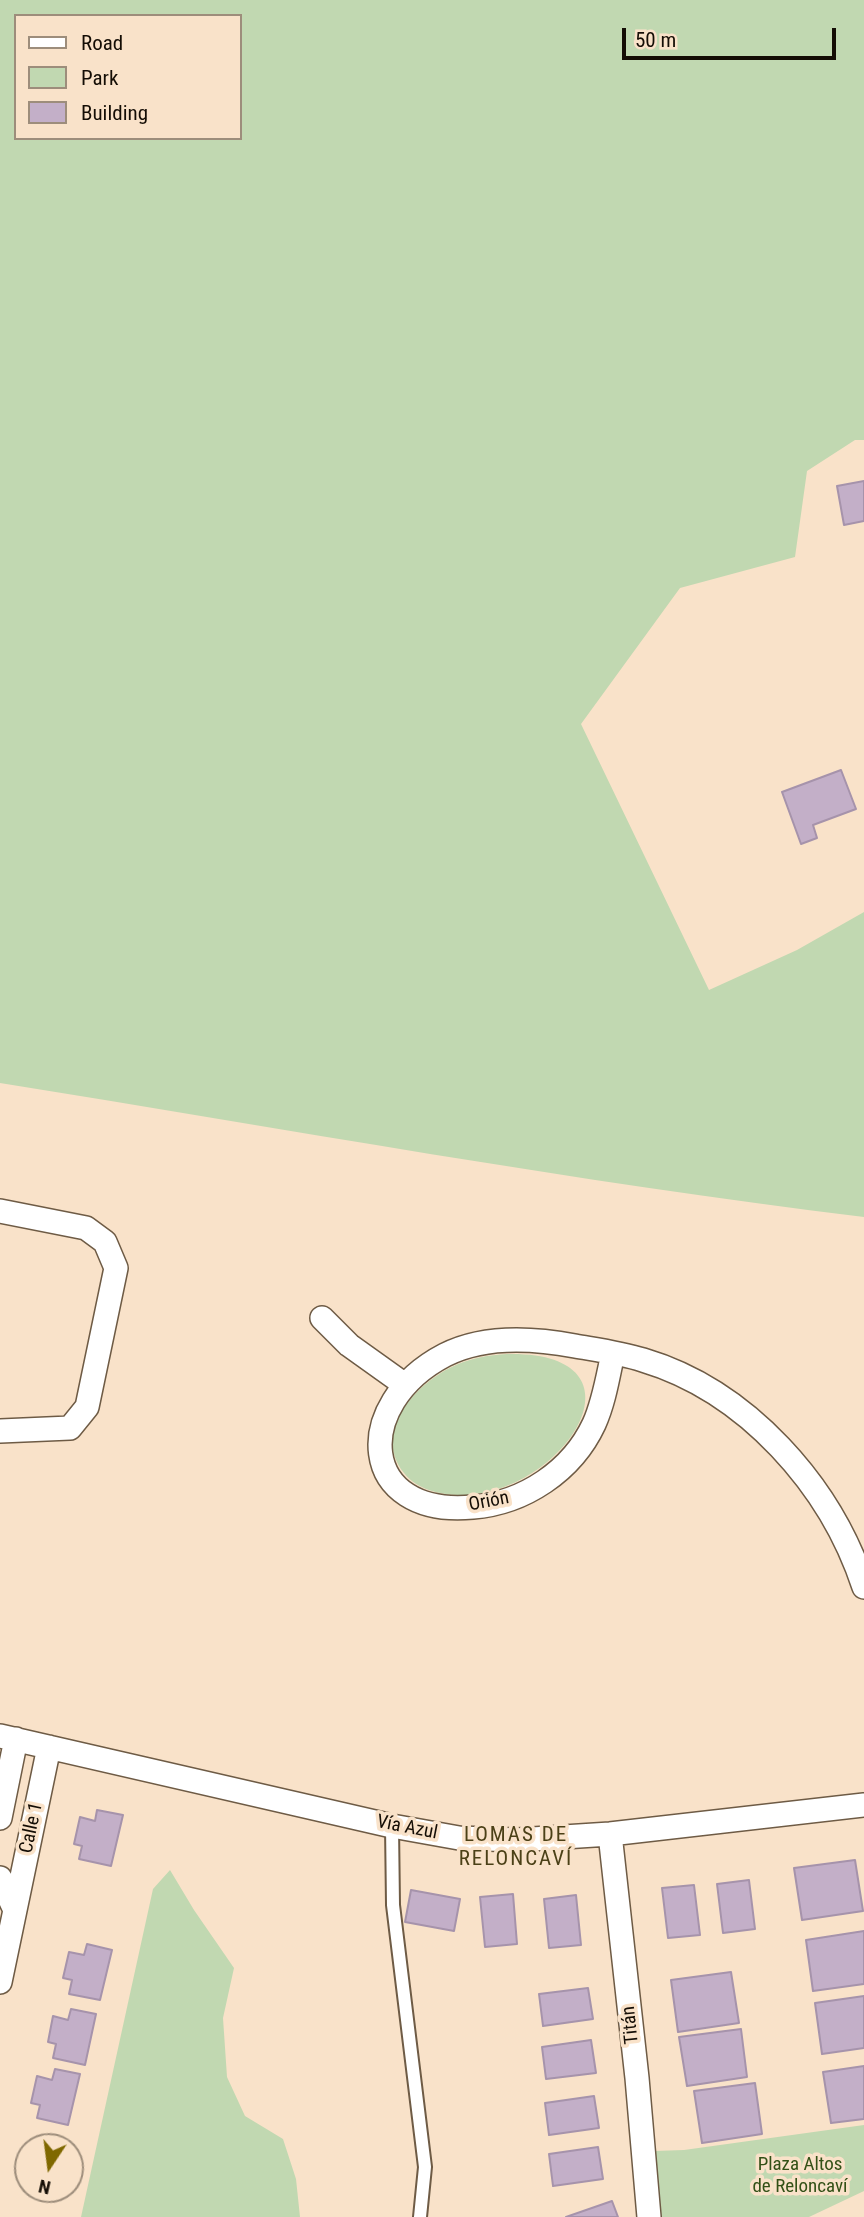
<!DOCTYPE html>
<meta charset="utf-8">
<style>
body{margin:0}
#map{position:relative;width:864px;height:2217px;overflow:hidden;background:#f9e2c9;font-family:"Roboto Condensed",sans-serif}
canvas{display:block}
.legend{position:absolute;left:14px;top:14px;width:228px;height:126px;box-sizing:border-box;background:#f9e2c9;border:2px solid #9d8d7b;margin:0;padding:9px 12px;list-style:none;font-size:21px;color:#140d05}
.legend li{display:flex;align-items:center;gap:14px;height:35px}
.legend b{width:35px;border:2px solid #9d8d7b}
.north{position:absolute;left:14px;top:2133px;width:70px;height:70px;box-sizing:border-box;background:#f9e2c9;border:2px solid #9d8d7b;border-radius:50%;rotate:193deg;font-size:19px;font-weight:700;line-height:28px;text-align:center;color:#140d05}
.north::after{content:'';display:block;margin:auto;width:24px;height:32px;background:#7f6800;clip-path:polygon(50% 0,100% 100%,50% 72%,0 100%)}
.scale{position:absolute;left:622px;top:28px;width:214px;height:32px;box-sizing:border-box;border:4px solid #140d05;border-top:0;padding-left:9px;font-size:21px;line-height:24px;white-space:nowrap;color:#140d05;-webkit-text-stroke:5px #f9e2c9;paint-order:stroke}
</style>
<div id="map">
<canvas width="864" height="2217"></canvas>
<ul class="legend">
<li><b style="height:9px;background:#fff"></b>Road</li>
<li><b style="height:19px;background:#c1d8b1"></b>Park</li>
<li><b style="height:19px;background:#c3afc8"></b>Building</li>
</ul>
<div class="north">N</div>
<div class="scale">50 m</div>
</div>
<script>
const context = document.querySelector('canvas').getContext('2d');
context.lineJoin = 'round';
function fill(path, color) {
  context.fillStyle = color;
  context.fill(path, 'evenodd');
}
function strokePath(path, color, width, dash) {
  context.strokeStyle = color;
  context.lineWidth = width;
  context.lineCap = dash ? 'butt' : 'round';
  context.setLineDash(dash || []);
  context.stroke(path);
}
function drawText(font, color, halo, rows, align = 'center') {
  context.font = font + ' "Roboto Condensed",sans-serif';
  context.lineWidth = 7;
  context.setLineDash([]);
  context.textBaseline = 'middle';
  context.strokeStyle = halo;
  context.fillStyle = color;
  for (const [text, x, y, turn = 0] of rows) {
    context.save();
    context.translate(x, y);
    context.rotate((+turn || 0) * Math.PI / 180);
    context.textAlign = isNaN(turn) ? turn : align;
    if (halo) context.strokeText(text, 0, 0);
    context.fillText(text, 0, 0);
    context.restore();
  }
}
fill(new Path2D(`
 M 0,0 L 864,0 L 864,440 L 855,440 L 807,471 L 795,557 L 680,588 L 581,724 L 709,990 L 797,950 L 864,912 L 864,1217 C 575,1182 288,1129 0,1083 ZM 16,16 L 240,16 L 240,138 L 16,138 Z
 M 507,1354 C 653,1351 569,1489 467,1495 C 445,1496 418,1491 404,1473 C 371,1431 417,1382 456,1365 C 472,1358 489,1355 507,1354 Z
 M 170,1870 L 194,1910 L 234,1968 L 223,2018 L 227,2077 L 245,2116 L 283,2139 L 296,2179 L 300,2217 L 81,2217 L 153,1889 Z
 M 864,2125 L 864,2191 L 809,2217 L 661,2217 L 654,2151 L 684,2150 Z`), '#c1d8b1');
const building = new Path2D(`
 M 864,481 L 864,521 L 844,525 L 837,486 Z
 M 841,770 L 856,809 L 813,825 L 817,838 L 801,844 L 782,792 Z
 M 97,1810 L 123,1815 L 111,1866 L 79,1859 L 82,1846 L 74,1844 L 80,1817 L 95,1821 Z
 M 855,1860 L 863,1911 L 802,1920 L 794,1868 Z
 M 749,1880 L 755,1929 L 723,1933 L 717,1884 Z
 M 694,1885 L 700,1935 L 668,1938 L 662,1888 Z
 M 411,1890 L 460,1899 L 454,1931 L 405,1922 Z
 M 513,1894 L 517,1944 L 485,1947 L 480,1897 Z
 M 576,1895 L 581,1945 L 549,1948 L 544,1899 Z
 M 864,1931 L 864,1984 L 813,1991 L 806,1940 Z
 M 87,1944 L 112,1950 L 100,2000 L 69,1994 L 72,1980 L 63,1978 L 69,1952 L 84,1955 Z
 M 731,1972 L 739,2023 L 678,2032 L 671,1980 Z
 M 588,1988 L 593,2019 L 543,2026 L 539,1994 Z
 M 864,1996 L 864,2048 L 822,2054 L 815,2003 Z
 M 71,2009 L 96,2014 L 85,2065 L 53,2058 L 56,2044 L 48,2042 L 53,2016 L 68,2020 Z
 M 741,2029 L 747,2077 L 687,2086 L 679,2037 Z
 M 591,2040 L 596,2073 L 546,2079 L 542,2047 Z
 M 864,2066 L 864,2119 L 831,2123 L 823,2072 Z
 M 55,2069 L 80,2074 L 68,2125 L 37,2118 L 40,2105 L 31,2103 L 37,2076 L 52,2080 Z
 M 755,2083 L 762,2134 L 702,2143 L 694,2091 Z
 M 594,2096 L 599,2128 L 549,2135 L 545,2103 Z
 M 41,2138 L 66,2144 L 66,2147 L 39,2147 Z
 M 24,2146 L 28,2147 L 28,2189 L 23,2188 L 26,2174 L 17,2172 Z
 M 598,2147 L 603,2179 L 553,2186 L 549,2154 Z
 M 28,2189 L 56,2189 L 55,2195 Z
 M 612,2201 L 618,2217 L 566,2217 Z`);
fill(building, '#c3afc8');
strokePath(building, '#a693ab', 2);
const lane = new Path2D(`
 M 392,1826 L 393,1905 L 425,2167 L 420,2217`);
const street = new Path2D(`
 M 0,1211 L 86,1228 L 105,1242 L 116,1268 L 87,1407 L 70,1428 L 0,1431
 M 322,1318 L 349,1345 L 405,1385
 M 613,1353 C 608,1376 604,1402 594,1424 C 572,1471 524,1503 473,1507 C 358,1518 351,1404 445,1355 C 484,1335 533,1338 575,1346 C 598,1350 621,1353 643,1360 C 747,1391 831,1486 864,1587
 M 0,1736 L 392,1826 L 459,1838 L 517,1840 L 610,1834 L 864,1805
 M 0,1818 L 16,1739
 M 610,1834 L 637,2078 L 649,2217
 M 0,1878 L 15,1910
 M 0,1982 L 49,1747`);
strokePath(lane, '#6e5b45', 16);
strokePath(street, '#6e5b45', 26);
strokePath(lane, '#fff', 12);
strokePath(street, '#fff', 23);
drawText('19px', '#140d05', '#f9e2c9', [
 ["Orión",489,1502,-11],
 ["Calle 1",32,1828,-78],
 ["Vía Azul",407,1828,11],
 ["Titán",631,2025,-96]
]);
drawText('19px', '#325016', '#f9e2c9', [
 ["Plaza Altos",800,2165],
 ["de Reloncaví",800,2187]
]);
context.letterSpacing = '2px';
drawText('21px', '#4b4017', '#f9e2c9', [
 ["LOMAS DE",516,1836],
 ["RELONCAVÍ",516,1860]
]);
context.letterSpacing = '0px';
</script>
